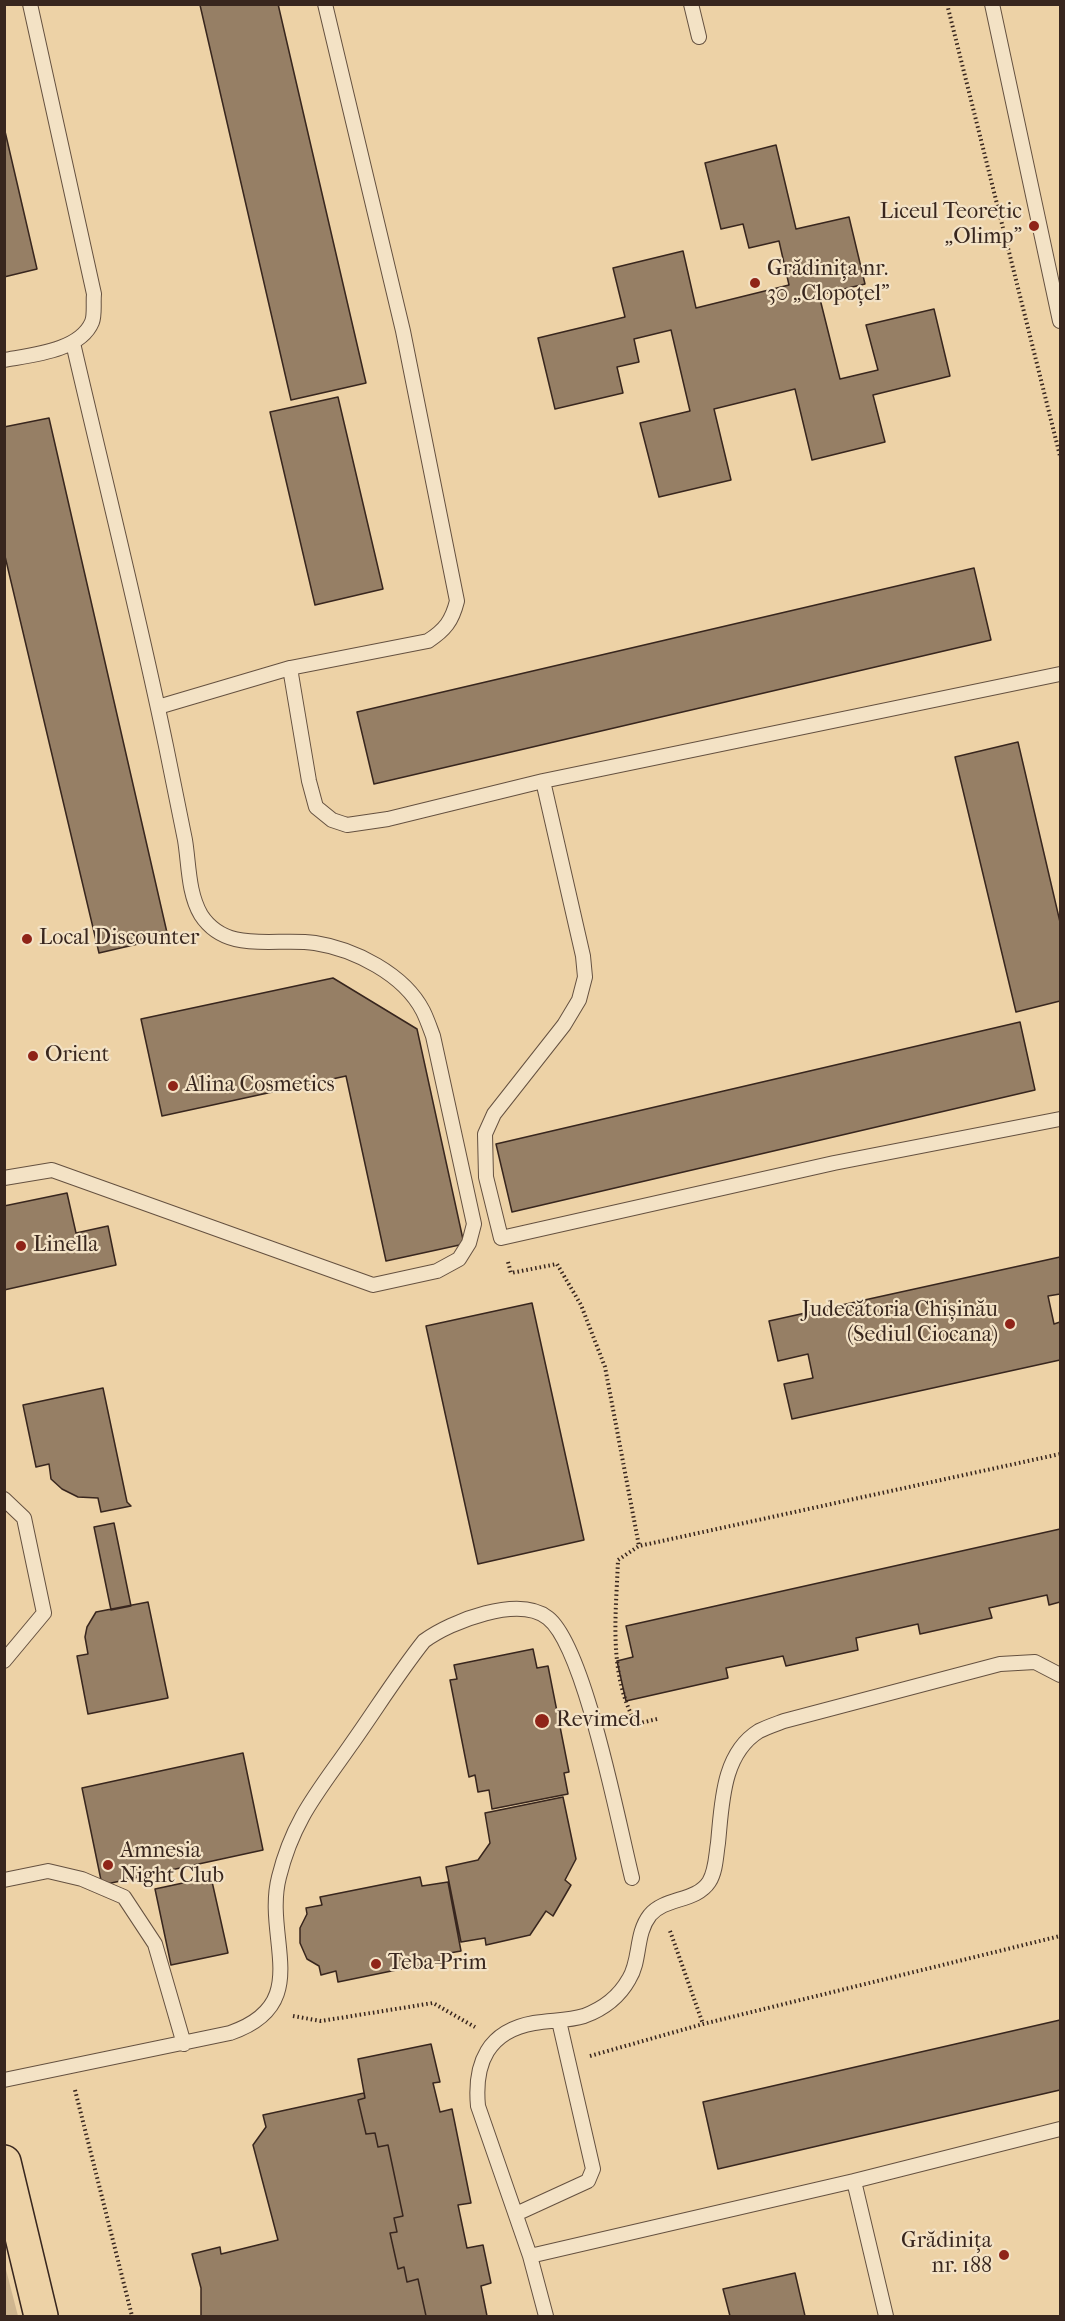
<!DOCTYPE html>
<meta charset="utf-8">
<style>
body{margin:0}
#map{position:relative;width:1065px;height:2321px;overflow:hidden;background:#edd2a6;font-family:"IM FELL French Canon",serif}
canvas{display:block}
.frame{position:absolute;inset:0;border:6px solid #38261e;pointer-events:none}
</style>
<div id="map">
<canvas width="1065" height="2321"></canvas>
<div class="frame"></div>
</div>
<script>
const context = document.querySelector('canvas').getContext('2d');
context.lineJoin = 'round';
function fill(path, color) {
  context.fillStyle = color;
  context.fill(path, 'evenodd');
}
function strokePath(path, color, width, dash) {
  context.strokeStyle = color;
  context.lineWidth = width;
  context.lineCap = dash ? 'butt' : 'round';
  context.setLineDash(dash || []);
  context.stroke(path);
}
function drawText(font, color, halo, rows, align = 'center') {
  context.font = font + ' "IM FELL French Canon",serif';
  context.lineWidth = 4.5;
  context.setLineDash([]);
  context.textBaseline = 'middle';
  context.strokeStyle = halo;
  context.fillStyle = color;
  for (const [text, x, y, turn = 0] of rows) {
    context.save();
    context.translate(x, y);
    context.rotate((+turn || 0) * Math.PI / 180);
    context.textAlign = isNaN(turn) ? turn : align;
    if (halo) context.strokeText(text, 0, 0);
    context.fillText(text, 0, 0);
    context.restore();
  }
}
fill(new Path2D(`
 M 4,2262 L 18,2316 L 5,2316 Z`), '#ceb58f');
const building = new Path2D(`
 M 278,4 L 366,383 L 291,400 L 200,5 Z
 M 4,127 L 37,269 L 4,277 Z
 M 776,145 L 796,229 L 849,217 L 865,284 L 819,295 L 840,379 L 878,370 L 866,325 L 934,309 L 950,376 L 873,395 L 885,442 L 812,460 L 795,389 L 714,409 L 731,480 L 659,497 L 640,423 L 690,411 L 671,330 L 634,339 L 639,362 L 617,367 L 623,393 L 555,409 L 538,338 L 625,317 L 613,268 L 683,251 L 696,308 L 789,285 L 779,241 L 749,248 L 743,224 L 721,229 L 705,163 Z
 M 338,397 L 383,589 L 315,605 L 270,412 Z
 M 49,418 L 168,937 L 99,953 L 4,552 L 4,427 Z
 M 974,568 L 991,640 L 374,784 L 357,712 Z
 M 1018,742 L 1060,922 L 1060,1001 L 1016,1012 L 955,757 Z
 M 333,978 L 417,1029 L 464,1244 L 386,1261 L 346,1076 L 162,1116 L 141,1019 Z
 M 1020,1022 L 1035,1090 L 512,1212 L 496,1144 Z
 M 67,1193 L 76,1233 L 108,1226 L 116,1265 L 4,1290 L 4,1206 Z
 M 1060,1257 L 1060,1294 L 1048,1296 L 1054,1324 L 1060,1322 L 1060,1360 L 792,1419 L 784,1384 L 813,1378 L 808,1354 L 778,1361 L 769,1321 Z
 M 532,1303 L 584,1540 L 478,1564 L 426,1326 Z
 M 103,1388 L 127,1502 L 131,1506 L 101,1512 L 98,1498 L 78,1497 L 62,1489 L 51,1479 L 49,1464 L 36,1467 L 23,1405 Z
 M 114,1523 L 131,1606 L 111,1610 L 94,1527 Z
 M 1060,1529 L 1060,1602 L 1049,1605 L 1047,1595 L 989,1608 L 992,1618 L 920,1634 L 918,1624 L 856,1638 L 858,1650 L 786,1666 L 783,1656 L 726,1668 L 728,1678 L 626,1701 L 617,1661 L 633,1657 L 626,1626 Z
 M 148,1602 L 168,1698 L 88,1714 L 77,1656 L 88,1654 L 85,1637 L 87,1627 L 96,1612 Z
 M 533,1649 L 537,1668 L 548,1666 L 569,1772 L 564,1773 L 568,1794 L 492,1809 L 489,1790 L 478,1792 L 475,1775 L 469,1777 L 450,1680 L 457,1679 L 454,1665 Z
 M 243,1753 L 263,1850 L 102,1885 L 82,1788 Z
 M 563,1797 L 576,1859 L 565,1880 L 571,1885 L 553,1916 L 546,1911 L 530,1935 L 486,1945 L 485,1938 L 461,1942 L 446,1867 L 478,1860 L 490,1843 L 485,1813 Z
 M 211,1877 L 228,1953 L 171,1965 L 155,1889 Z
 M 420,1877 L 422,1886 L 448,1882 L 461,1951 L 444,1954 L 445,1960 L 338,1982 L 336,1971 L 321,1975 L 319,1966 L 307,1959 L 300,1943 L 300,1928 L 307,1914 L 306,1908 L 322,1905 L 320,1897 Z
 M 1060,2020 L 1060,2090 L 718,2169 L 703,2102 Z
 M 431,2044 L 440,2082 L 433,2083 L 440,2112 L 452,2109 L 471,2203 L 458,2205 L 467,2248 L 483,2245 L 491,2283 L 481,2286 L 487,2316 L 426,2316 L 418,2279 L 407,2282 L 404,2267 L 398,2269 L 390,2233 L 397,2232 L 394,2218 L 403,2216 L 388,2145 L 378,2147 L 375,2133 L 366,2134 L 358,2100 L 365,2098 L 358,2059 Z
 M 364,2093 L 365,2098 L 358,2100 L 366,2134 L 375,2133 L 378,2147 L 388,2145 L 403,2216 L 394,2218 L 397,2232 L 390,2233 L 398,2269 L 404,2267 L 407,2282 L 418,2279 L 426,2316 L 201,2316 L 201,2288 L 192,2254 L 220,2247 L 221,2254 L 278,2240 L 253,2145 L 266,2127 L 263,2115 Z
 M 795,2273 L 805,2316 L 730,2316 L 723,2289 Z`);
fill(building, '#967f65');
strokePath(building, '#38261e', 1.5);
const lane = new Path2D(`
 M 691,4 L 699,37
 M 992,4 L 1060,321
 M 4,360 C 31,355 80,351 92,322 C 95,315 93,302 94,294 L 30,4
 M 290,668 L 309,781 L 316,807 L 332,820 L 347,825 L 388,819 L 543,781 L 1060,674
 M 158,707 L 290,668 L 428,641 C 445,630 452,621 457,601 L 403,331 L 325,4
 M 543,781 L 583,956 L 585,977 L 579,1000 L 564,1025 L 494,1114 L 485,1134 L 486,1177 L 501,1238 L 834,1163 L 1060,1119
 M 4,1178 L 52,1170 L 373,1285 L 437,1271 L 459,1259 L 469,1243 L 474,1224 L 433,1036 C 430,1028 427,1019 423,1011 C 404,974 354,949 315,943 C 276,937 227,955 201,915 C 188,893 189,864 185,840 C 179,809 172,777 166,746 C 138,611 104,477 73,343
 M 4,1499 L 24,1518 L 44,1613 L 4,1661
 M 4,1880 L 48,1871 L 82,1879 L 124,1897 L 155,1944 L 184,2044
 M 4,2080 L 230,2033 C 315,2004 263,1939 279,1877 C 293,1820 318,1792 350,1746 C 375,1711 397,1675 424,1641 C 451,1621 519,1595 548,1618 C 585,1647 619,1826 632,1878
 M 516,2214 L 588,2181 L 593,2169 L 559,2021
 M 530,2256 L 854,2181
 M 546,2316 L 530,2256 L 478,2106 C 474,2063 488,2031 534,2023 C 551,2020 568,2021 584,2016 C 603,2009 619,1997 629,1979 C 641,1960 635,1934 650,1915 C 665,1897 696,1902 709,1882 C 716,1871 716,1855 718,1843 C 722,1804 722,1754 759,1731 C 767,1727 776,1724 784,1721 L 1000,1664 L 1035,1662 L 1060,1675
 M 886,2316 L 854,2181 L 1060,2129`);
const primary = new Path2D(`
 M 4,2162 L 41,2316`);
strokePath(lane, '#655140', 16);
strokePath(primary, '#38261e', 36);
strokePath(new Path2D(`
 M 947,4 L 1060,456
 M 508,1262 L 511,1273 L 557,1264 L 581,1305 L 605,1367 L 639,1546
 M 657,1719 L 636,1724 C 608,1673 616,1616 618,1560 L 639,1546 L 1060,1454
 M 670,1931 L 703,2024
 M 293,2016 L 321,2021 L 433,2003 L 475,2027
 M 590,2056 L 703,2024 L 1060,1936
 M 75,2090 L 132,2316`), '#38261e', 4, [1.5, 3]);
strokePath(lane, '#f3e2c5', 14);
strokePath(primary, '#edd2a6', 33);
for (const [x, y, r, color] of [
 [1034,226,6,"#8f2418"],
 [755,283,6,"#8f2418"],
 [27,939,6,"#8f2418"],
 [33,1056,6,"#8f2418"],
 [173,1086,6,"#8f2418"],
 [21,1246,6,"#8f2418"],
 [1010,1324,6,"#8f2418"],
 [542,1721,8,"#8f2418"],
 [108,1865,6,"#8f2418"],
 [376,1964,6,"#8f2418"],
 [1004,2255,6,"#8f2418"]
]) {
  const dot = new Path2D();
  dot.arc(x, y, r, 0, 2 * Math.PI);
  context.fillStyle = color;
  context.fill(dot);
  strokePath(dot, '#f3e2c5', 2);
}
drawText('22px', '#38261e', '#f3e2c5', [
 ["Liceul Teoretic",1022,213,"right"],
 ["„Olimp”",1022,238,"right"],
 ["Grădinița nr.",767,270],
 ["30 „Clopoțel”",767,295],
 ["Local Discounter",39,939],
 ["Orient",45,1056],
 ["Alina Cosmetics",185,1086],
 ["Linella",33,1246],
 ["Judecătoria Chișinău",998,1311,"right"],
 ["(Sediul Ciocana)",998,1336,"right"],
 ["Revimed",556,1721],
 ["Amnesia",120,1852],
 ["Night Club",120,1877],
 ["Teba-Prim",388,1964],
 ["Grădinița",992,2242,"right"],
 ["nr. 188",992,2267,"right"]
], 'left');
</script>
